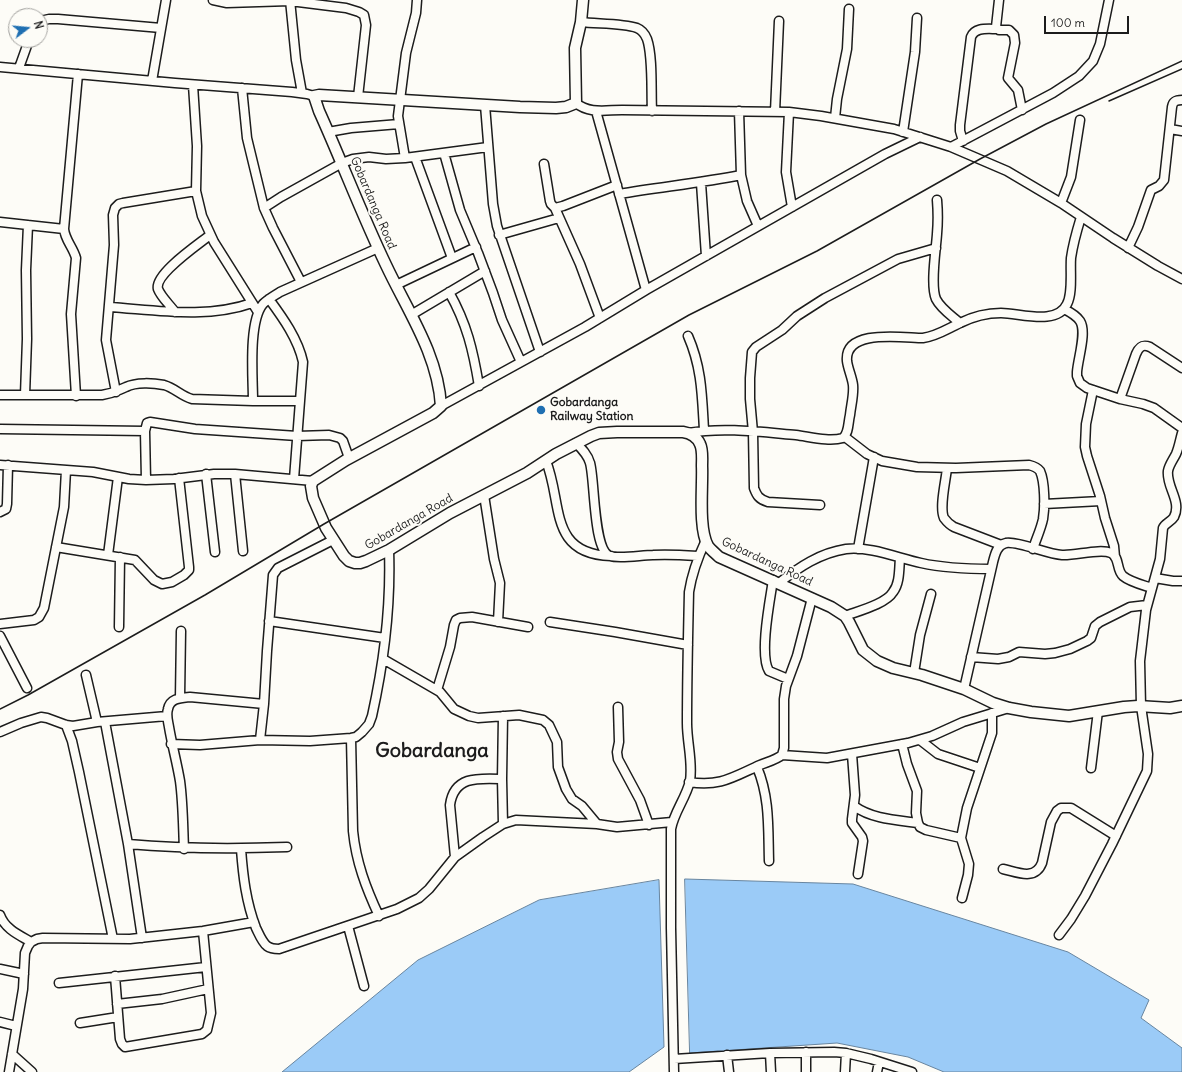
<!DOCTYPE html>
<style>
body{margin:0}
#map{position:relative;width:1182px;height:1072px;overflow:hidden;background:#fdfcf7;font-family:Delius,sans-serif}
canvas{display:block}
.north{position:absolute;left:8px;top:8px;width:40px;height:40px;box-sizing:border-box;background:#fdfcf7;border:1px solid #a3a29f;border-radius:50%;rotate:74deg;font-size:11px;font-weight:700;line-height:16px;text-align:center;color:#1c1c1c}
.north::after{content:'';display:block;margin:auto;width:14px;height:18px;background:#1f6fb2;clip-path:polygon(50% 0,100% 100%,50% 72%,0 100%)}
.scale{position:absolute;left:1044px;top:16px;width:85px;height:18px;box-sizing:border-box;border:2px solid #1c1c1c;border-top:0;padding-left:5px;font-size:12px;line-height:14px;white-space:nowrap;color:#1c1c1c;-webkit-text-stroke:3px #fdfcf7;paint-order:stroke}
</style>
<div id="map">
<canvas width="1182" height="1072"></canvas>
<div class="north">N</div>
<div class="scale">100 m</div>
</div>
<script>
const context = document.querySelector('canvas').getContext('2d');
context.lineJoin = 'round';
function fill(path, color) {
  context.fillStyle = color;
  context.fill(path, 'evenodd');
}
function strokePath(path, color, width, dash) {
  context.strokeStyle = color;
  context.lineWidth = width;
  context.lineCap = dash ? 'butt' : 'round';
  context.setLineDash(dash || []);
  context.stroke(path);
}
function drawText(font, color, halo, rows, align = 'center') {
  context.font = font + ' Delius,sans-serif';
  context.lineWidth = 4;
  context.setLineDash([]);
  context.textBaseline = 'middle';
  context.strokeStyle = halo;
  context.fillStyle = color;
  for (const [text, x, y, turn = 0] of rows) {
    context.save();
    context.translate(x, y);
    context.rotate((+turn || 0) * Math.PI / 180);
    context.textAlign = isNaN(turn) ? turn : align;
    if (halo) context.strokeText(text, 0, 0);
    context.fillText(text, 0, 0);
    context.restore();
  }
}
const water = new Path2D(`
 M 685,879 L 853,884 L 1068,952 L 1149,1000 L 1141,1018 L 1182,1048 L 1182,1072 L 944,1072 L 908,1057 L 837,1043 L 690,1053 Z
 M 659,880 L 664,1047 L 629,1072 L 282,1072 L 418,960 L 539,900 Z`);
fill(water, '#9bcbf7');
strokePath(water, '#68859f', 1);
const minor = new Path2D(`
 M 213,0 L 227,3 L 290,1 L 346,8 L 359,12 L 364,15 L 366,25 L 358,97
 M 290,0 L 296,60 L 302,93
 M 999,0 L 996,27 L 999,30 L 1009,30 L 1014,35 L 1015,43 L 1008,78 L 1018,90 L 1022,110
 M 40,21 L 49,19 L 58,19 L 161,28
 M 581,22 C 597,24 622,23 637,28 C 642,30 645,34 647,39 C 653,56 651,91 652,111
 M 0,67 L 175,83 L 292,92 L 307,94 L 314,96
 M 19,68 L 29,40
 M 152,81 L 166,0
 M 193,85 L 197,146 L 196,191 L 202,216 L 214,242 L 258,312
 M 242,88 L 247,138 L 264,208 L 273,228 L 301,282
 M 576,103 C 589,114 606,110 622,110 L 789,112 L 821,116 L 894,129 L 951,147 L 1007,171 L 1061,203 L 1113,238 L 1158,266 L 1182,279
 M 485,105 L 493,204 L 497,226 L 540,352
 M 596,111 L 646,290
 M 739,111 L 741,175 L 747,201 L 758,226
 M 775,112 L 779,21
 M 789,112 L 786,172 L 792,207
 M 835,118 L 837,99 L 847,49 L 849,9
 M 1170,129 L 1182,131
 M 328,132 L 351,128 L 399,124
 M 903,132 L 915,52 L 917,18
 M 963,141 L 960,131 L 960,125 L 971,37 C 975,27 987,29 997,29
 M 951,147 L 1053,93 L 1079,76 L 1093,61 L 1100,44 L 1109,0
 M 444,153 L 460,210 L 478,253 L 493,293 L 502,320 L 521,362
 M 415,157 L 452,258
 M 405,158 L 398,116 L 406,53 L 416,13 L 417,0
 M 544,164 L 550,201 L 551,204 L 555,208 L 563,206 L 617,185
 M 701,183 L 706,256
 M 619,194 C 660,187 701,183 741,175
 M 937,200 C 938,212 938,223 937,234 C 936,250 930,285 936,299 C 941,309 952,316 960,323
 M 1061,203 L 1071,177 L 1080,120
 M 264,208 L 281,197 L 342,163 L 353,159 L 369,157 L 386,159 L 405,158 L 488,147
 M 555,208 L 580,264 L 600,318
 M 0,222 L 64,229
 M 499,235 L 559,218
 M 1128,248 L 1138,227 L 1151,190 L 1159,186 L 1164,180 L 1172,107 C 1173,101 1176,100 1182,100
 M 396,285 L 476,247
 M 449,292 C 467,324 473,350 479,386
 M 269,299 C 283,318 298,339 303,362 L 294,479
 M 109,307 C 156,310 207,319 252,303
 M 1064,309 C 1070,312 1076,315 1080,321 C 1087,332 1078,358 1077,372 L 1077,376 L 1080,383 L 1087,388 L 1120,399 L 1143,404 L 1154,408 L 1182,428
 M 175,312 C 170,305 161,297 158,289 C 154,274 199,244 210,235
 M 411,315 L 485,271
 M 688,336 C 702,368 702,396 704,430
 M 1093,390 L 1086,424 L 1085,447 L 1087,456 L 1100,496 L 1105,518 L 1114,546 L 1115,557
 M 116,392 L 106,340 L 114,245 L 113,215 L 115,208 L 119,204 L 123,203 L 196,191
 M 0,395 L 102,395 C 114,393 116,391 126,387 C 136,382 153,383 164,385 C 175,388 181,396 192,399 L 253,401 L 300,401
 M 25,395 L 27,339 L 26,270 L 28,225
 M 76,396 L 71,314 L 76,258 C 73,247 65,240 64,229 L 78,74
 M 1120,399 L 1136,354 C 1139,347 1142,344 1150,347 L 1182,368
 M 253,401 C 253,378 248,322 263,304 C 268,299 274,296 280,292 L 378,248
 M 441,406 L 585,327 L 646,290 L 885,154 L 920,137
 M 0,429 L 145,431
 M 688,433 C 723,427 761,432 796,435 C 811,437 829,442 843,438 C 849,433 848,423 850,415 C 851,405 854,395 853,385 C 852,377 848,369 847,361 C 844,328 904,338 923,338 C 937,336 947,329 960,323 C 972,317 988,313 1001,313 C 1020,313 1057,326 1067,304 C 1073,293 1070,271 1071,258 C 1073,244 1077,230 1081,217
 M 845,437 L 867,454 L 882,461 L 917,467 L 956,468 L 1029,465 C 1033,466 1037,467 1040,471 C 1045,482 1045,507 1043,519 C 1041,529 1036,539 1033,549
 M 576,443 C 582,449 588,455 590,463 C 595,480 593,551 610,556 C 620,559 642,555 653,555 C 668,554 683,555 699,556
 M 546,461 C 563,503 548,554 611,556
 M 0,465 L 93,472 L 129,479 L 146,480 L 174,479 L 214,474 L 235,474 L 313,481
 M 947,468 C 946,480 939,507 944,518 C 947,522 950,525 954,527 L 1001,545
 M 206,474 L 215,552
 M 235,474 L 243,551
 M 146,480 L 145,431 L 147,423 L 150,422 L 195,429 L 297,436 L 329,435 L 340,438 L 343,441 L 349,458
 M 484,495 L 494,559 L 500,583 L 498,622
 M 1044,504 L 1101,501
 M 820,505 L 768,502 C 759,499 757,496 754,488 L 753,432 L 750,399 L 750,378 L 752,352 L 756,347 L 782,330 L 797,316 L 825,298 L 898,259 L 936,248
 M 0,512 L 6,509 L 7,504 L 8,465
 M 56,547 L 135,560 L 154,580 L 162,584 L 172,582 L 184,575 L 189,570 L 189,567 L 179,478
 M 858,549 L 874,457
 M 108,555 L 118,477
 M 1155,578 L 1173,581 L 1182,581
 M 773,580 C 770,600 759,655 769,671 L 788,679
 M 779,583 C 799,567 820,553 846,549 C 870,546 898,558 921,563 C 944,568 967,569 991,569
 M 845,616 C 858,611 886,604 893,592 C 900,583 899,569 900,558
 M 269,621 L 385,638
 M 550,622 L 615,632 L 688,645
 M 0,624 L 34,620 L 39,617 L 44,608 L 64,507 L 66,470
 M 119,627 L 120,557
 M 0,636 L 27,688
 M 971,657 L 998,659 L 1009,657 L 1019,652 L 1045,654 L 1055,653 L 1070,649 L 1087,641 L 1091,638 L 1095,626 L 1100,622 L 1130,607 L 1147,605
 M 383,659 L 440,692 L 454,709 L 469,716 L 478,718 L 519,715 L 543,720 L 549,725 L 557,742 L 558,767 L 566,789 L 572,799 L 582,806 L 597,824 L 617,827 L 672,822
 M 914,673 L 920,635 L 931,594
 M 86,675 L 97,722
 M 964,689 L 993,562 C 995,554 997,545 1006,543 C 1018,541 1047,554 1062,555 C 1075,556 1100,548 1111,553 C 1120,557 1116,570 1123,576 C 1130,582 1143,585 1152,588
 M 437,690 L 450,647 L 454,625 L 456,620 L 460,618 L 472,617 L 528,627
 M 180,698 L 181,631
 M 618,707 L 619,742 L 617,752 L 618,759 L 640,800 L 649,825
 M 503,716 L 502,779 L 503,824
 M 105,722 L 128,844 L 142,938
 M 66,725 L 72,741 L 79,772 L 113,939
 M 0,732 L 21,723 L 41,717 L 47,718 L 66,725 L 73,726 L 97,722 L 167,716
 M 351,738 L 353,831 C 356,862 366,888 379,916
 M 260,740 L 264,704 L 267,651 L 273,575 L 278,568 L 333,540
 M 920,740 L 938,754 L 980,768
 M 171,744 L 200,745 L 260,740 L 310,741 L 351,738 L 356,737 L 362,732 L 369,724 L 372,716 C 384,662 391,606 389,550
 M 902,744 L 907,764 L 917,791 L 916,813 L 918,823 L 920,827 L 926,830 L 961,838
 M 852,754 L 855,795 L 852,819 L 852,823 L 862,837 L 863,841 L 858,874
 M 782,755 L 827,758 L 908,743 L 932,736 L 963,722 L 1009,708
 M 757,767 C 770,798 768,828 769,861
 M 1091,768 L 1098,711
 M 689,782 C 720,787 733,777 760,765 C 767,762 776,760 782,755 L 784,748 L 784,699 L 786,686 L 797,656 L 812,598
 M 854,806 C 872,819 896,820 918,823
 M 128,844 C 182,849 232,849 287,847
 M 184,849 C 183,826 183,803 180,781 C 177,763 172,745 169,727 C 168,721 166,715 168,709 C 170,698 181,698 190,697 L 264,704
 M 241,849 C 243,876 246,902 256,928 C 259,934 262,942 267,946 C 271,949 275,949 279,949 L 397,909 L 419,898 L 429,889 L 455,857 L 483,837 L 503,824 L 516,820 L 597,824
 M 455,857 L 450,805 C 454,776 478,778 502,779
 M 1003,869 C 1017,872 1035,881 1042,863 L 1051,822 L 1057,811 L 1061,808 L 1071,808 L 1116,836
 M 962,898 L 968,875 L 969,864 L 961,838 L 967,808 L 992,733 L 992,713
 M 0,915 C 5,929 19,935 31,942
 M 348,926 L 364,986
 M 1059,935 L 1071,919 L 1085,896 L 1112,844 L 1147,771 L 1148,754 L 1141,706 L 1140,661 L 1146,610 L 1160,559 L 1163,528 C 1165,523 1171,522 1174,517 C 1182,501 1166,487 1168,471 C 1169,465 1173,460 1176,454 C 1179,447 1180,440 1182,433
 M 0,969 L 24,974
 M 115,976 L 120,1039 L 122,1044 L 125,1047 L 202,1034 L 207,1030 L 211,1013 L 203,931
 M 59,983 L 206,967
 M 117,1004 L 162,999 L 208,989
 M 0,1022 L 16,1026
 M 80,1023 L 118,1017
 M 806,1052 L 806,1072
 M 770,1053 L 771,1072
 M 12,1054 L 32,1072
 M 727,1055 L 729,1072
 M 674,1059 L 770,1053 L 834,1052 L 846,1053 L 871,1059 L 912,1072
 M 9,1072 L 23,989 L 25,953 L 28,946 L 31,942 L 37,939 L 43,938 L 130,939 L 203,931 L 254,922
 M 674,1072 L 671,928 L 671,829 C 674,812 686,798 690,781 C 693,762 687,743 687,723 C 687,680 688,636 689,592 C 692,573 698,557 706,540
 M 845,1072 L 846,1053
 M 877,1072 L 879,1062`);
const major = new Path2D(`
 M 583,0 L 581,22 L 575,48 L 576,103 L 566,107 L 556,108 L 520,107 L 319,95 L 314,96 L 319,111 C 342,162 362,215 386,265 C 407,310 438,354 441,406 L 433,413 L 346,460 L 313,481 L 311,486 L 313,498 L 326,528 L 344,556 L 349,561 L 355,563 L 360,563 L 366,561 L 389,550 L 450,513 L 527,473 L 556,454 L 591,436 L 599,433 L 617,432 L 683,432 C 690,433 697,437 700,444 C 703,450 702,459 702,466 C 703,486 698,528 708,546 C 711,550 715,553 719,557 L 831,607 L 845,616 L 849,622 L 863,650 L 877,661 L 893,668 L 922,675 L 964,689 L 993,703 L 1009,708 L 1031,712 L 1069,716 L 1124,707 L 1138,706 L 1170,708 L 1182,706`);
strokePath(minor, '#1c1c1c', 11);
strokePath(major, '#1c1c1c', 13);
strokePath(minor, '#fdfcf7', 8);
strokePath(major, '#fdfcf7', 10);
strokePath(new Path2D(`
 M 1109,101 L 1182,69
 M 0,709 L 28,695 L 205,595 L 324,524 L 689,315 L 817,251 L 980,159 L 1046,124 L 1182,61`), '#1c1c1c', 1.5);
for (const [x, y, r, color] of [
 [541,410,5,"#1f6fb2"]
]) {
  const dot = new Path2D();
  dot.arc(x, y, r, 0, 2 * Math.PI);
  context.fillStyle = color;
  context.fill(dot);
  strokePath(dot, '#fdfcf7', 1.5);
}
drawText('12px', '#1c1c1c', '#fdfcf7', [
 ["Gobardanga Road",373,203,67],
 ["Gobardanga Road",409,522,-30],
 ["Gobardanga Road",767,562,25]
]);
drawText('bold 12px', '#1c1c1c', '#fdfcf7', [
 ["Gobardanga",550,403],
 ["Railway Station",550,417]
], 'left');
drawText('bold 20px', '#1c1c1c', '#fdfcf7', [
 ["Gobardanga",432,751]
]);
</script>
